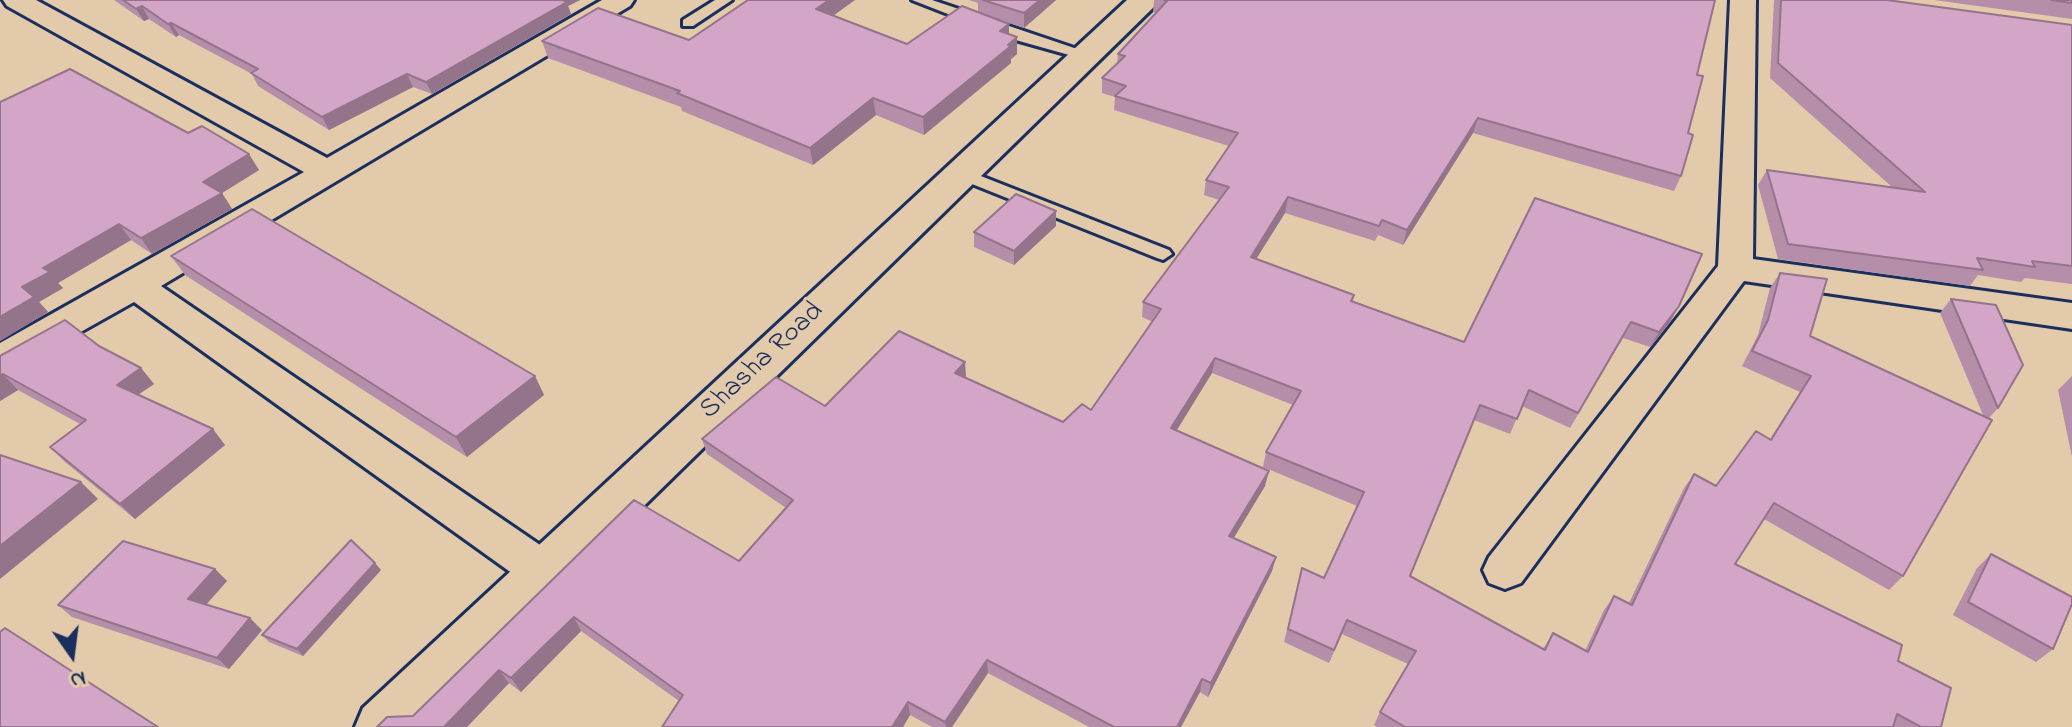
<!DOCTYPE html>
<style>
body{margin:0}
#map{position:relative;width:2072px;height:727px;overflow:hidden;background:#e2caab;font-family:"Indie Flower",sans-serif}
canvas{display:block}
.north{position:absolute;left:32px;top:615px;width:80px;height:80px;-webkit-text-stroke:6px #e2caab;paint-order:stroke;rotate:166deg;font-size:22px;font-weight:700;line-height:32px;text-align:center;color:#1b2f5e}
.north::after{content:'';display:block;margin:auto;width:28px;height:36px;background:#1b2f5e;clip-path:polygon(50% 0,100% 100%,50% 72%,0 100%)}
</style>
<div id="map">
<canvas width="2072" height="727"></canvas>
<div class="north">N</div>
</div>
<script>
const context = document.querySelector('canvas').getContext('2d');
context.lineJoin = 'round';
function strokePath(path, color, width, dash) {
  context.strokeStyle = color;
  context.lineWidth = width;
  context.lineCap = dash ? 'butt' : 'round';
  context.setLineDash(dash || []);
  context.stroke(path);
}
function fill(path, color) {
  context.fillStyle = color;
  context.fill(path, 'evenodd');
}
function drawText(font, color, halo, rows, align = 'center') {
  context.font = font + ' "Indie Flower",sans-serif';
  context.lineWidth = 6;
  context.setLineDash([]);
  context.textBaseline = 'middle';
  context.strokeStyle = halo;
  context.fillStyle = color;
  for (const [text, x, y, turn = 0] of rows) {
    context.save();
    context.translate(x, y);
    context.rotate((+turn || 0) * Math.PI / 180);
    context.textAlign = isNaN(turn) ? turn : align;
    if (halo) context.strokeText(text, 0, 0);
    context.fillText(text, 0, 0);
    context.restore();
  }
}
const service = new Path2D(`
 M 715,0 L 732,0 L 693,26 L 683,26 L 683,20 Z
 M 912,0 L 932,0 L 1095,55 L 1087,60 L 1012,39 Z
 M 963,169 L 1169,250 L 1172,254 L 1163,260 L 1157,258 L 957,178 L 955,174 Z`);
const minor = new Path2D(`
 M 3,0 L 36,0 L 327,158 L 602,0 L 634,0 L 630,6 L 161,286 L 559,558 L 565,571 L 559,584 L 543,590 L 527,584 L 134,302 L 13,370 L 0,374 L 0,343 L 304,172 L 7,6 Z
 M 1730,0 L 1756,0 L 1753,259 L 2072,303 L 2072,329 L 1744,281 L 1521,583 L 1505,589 L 1489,583 L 1483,570 L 1489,557 L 1718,266 Z`);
const tertiary = new Path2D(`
 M 1127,0 L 1161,0 L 561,587 L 422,727 L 355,727 L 363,708 Z`);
strokePath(service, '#1b2f5e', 6);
strokePath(minor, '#1b2f5e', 6);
strokePath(tertiary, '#1b2f5e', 6);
fill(service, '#e2caab');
fill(minor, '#e2caab');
fill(tertiary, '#e2caab');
fill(new Path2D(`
 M 114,0 L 580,0 L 568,6 L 571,14 L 432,94 L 413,87 L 329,130 L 258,86 L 252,74 L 179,35 L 176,37 L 149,19 L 144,21 Z
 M 969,0 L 1056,0 L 1024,28 L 982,14 L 1009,34 L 1017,54 L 1011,59 L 1011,63 L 924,135 L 876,115 L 813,165 L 682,111 L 681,107 L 548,58 L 542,41 L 689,40 L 833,16 L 907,44 L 978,12 L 978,3 Z
 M 1154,0 L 1715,0 L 1697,75 L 1681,176 L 1674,191 L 1473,133 L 1403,245 L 1378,235 L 1375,241 L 1285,213 L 1256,259 L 1354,295 L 1353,301 L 1464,342 L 1679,306 L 1670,322 L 1650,347 L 1623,338 L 1570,428 L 1522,406 L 1510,434 L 1474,420 L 1410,576 L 1543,649 L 1553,633 L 1585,651 L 1604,610 L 1614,596 L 1629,603 L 1684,488 L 1694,474 L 1716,486 L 1770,439 L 1800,392 L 1742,366 L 1758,335 L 1770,288 L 1780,273 L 1810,336 L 1983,415 L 1940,313 L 1951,299 L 1998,408 L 1989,418 L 1903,576 L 1889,590 L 1764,519 L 1735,564 L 1898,661 L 1941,727 L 1377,727 L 1374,725 L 1380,712 L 1408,664 L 1342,634 L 1329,663 L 1284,642 L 1302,568 L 1324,578 L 1357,506 L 1263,467 L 1266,452 L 1293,405 L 1212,373 L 1176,430 L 1265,486 L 1233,538 L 1276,557 L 1272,571 L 1208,697 L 1200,692 L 1181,727 L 1089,727 L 988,673 L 952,727 L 932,727 L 910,715 L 903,727 L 662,727 L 679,701 L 581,631 L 521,692 L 509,683 L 467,727 L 377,727 L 413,716 L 634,500 L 739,561 L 786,508 L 707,454 L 702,439 L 825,406 L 966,378 L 1063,422 L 1091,410 L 1153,322 L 1142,317 L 1143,302 L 1219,200 L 1204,195 L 1206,180 L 1229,146 L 1114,110 L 1115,97 L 1102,93 L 1102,78 L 1117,64 L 1118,54 L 1157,13 L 1153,12 Z
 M 1774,0 L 1887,0 L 2072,25 L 2072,284 L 2025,278 L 2021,282 L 1978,275 L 1970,286 L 1778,259 L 1758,185 L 1767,170 L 1892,187 L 1770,78 Z
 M 1934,0 L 2072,0 L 2072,19 Z
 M 0,102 L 188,133 L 259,170 L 222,193 L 232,209 L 152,254 L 131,240 L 58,283 L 63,288 L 39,302 L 48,312 L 0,341 Z
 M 1056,226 L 1014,265 L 974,247 L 974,232 Z
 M 171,256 L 535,376 L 544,395 L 467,457 L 185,275 Z
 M 99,346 L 141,368 L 154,384 L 138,395 L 225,445 L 135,519 L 65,462 L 50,447 L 80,424 L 18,390 L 0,401 L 0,356 Z
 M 2072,376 L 2072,457 L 2058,390 Z
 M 1991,554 L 2053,649 L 2036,662 L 1953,615 L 1977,568 Z
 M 215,569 L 227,581 L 206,605 L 262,630 L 229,669 L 72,617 L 58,605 Z
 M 381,570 L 303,656 L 269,642 L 262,635 Z`), '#b58eaa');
fill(new Path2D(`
 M 557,0 L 580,0 L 568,6 L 571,14 L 432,94 L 426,82 Z
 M 829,0 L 855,0 L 819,26 L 816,9 Z
 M 1040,0 L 1056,0 L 1024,28 L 1024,13 Z
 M 142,6 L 149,19 L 144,21 L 136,9 Z
 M 171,23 L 179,35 L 176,37 L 168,24 Z
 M 1009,24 L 1009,41 L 1000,31 Z
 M 1017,37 L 1017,54 L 1011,59 L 1011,63 L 924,135 L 923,117 Z
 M 407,74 L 413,87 L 329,130 L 322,117 Z
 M 873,98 L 876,115 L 813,165 L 810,148 Z
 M 1478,118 L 1473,133 L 1403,245 L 1407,230 Z
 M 249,154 L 259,170 L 214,198 L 203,182 Z
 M 222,193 L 232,209 L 152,254 L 141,238 Z
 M 1288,197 L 1285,213 L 1248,272 L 1251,257 Z
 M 1056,211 L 1056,226 L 1014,265 L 1014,251 Z
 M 119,224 L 131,240 L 58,283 L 63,288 L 39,302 L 48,312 L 0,341 L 0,317 L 22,287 L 43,268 Z
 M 1679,306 L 1670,322 L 1650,347 L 1659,332 Z
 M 1215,358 L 1212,373 L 1169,443 L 1171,428 Z
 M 965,362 L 966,377 L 955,373 Z
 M 141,368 L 154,384 L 130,400 L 117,385 Z
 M 3,374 L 18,390 L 0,401 L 0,376 Z
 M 535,376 L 544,395 L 467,457 L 456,437 Z
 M 213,429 L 225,445 L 135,519 L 120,504 Z
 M 1269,471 L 1265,486 L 1226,551 L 1229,536 Z
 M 81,482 L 98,499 L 0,579 L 0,546 Z
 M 1276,557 L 1272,571 L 1208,697 L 1211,683 Z
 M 375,563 L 381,570 L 303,656 L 297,649 Z
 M 215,569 L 227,581 L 200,611 L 188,599 Z
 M 574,617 L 581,631 L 521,692 L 511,678 Z
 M 250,618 L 262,630 L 229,669 L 217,658 Z
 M 987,660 L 988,673 L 952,727 L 946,727 L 945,722 Z
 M 499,670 L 509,683 L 467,727 L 444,727 Z
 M 1202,679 L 1200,692 L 1181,727 L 1177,727 Z
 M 908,702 L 910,715 L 903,727 L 892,727 Z`), '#94748b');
const building = new Path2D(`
 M 123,0 L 562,0 L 567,2 L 426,82 L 407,74 L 322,117 L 251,73 L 258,69 L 171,23 L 168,24 L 142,6 L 136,9 Z
 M 748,0 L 829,0 L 816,9 L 907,44 L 962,6 L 1009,24 L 1000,31 L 1017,37 L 1008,45 L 1011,46 L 923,117 L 873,98 L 810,148 L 677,93 L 680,91 L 542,41 L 598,8 L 689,40 Z
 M 983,0 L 1040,0 L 1024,13 Z
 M 1164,0 L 1715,0 L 1697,75 L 1703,76 L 1688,133 L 1693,135 L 1681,176 L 1478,118 L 1407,230 L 1382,220 L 1379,226 L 1288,197 L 1251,257 L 1354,295 L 1351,301 L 1464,342 L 1535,198 L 1702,254 L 1679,306 L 1659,332 L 1631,322 L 1578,413 L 1529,390 L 1517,419 L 1480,405 L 1410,576 L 1545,650 L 1553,633 L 1588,652 L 1614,596 L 1632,605 L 1694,474 L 1716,486 L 1756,431 L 1771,440 L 1811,376 L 1752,351 L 1768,320 L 1780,273 L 1827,279 L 1810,336 L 1992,420 L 1903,576 L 1774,503 L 1735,564 L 1902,645 L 1898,661 L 1951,688 L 1941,727 L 1921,727 L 1897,714 L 1893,727 L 1405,727 L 1380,712 L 1416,651 L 1347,620 L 1334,650 L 1288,629 L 1302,568 L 1324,578 L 1364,492 L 1266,452 L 1301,391 L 1215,358 L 1171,428 L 1269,471 L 1229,536 L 1276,557 L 1211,683 L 1202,679 L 1177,727 L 1114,727 L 987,660 L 945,722 L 908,702 L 892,727 L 662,727 L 683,695 L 574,617 L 511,678 L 499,670 L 444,727 L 377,727 L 387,717 L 413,716 L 634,500 L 739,561 L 793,500 L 702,439 L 776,377 L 825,406 L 899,331 L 965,362 L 955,373 L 1063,422 L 1082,404 L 1091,410 L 1161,309 L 1143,302 L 1229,187 L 1206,180 L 1238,133 L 1115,96 L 1126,86 L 1102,78 L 1125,56 L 1118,54 L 1167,1 Z
 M 1781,0 L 1887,0 L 2072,25 L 2072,266 L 2032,261 L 2035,267 L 1977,258 L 1983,270 L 1788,244 L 1767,170 L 1925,192 L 1778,63 Z
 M 2051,0 L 2072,0 L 2072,3 Z
 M 70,69 L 188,133 L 202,126 L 249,154 L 203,182 L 222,193 L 141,238 L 119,224 L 43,268 L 50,272 L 22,287 L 34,297 L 0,317 L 0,102 Z
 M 1016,194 L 1056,211 L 1014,251 L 974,232 Z
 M 252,209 L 535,376 L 456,437 L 171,256 Z
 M 1951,299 L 1996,305 L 2023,365 L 1998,408 Z
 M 65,320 L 99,346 L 141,368 L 117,385 L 213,429 L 120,504 L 50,447 L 86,420 L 3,374 L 0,376 L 0,356 Z
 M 0,455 L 81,482 L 0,546 Z
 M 351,540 L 375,563 L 297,649 L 262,635 Z
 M 123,541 L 215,569 L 188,599 L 250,618 L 217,658 L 58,605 Z
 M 1991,554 L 2072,597 L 2072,604 L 2053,649 L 1968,602 Z
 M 5,628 L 158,727 L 0,727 L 0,632 Z`);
fill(building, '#d3a5c6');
strokePath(building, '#94748b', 2);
drawText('28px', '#1b2f5e', '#e2caab', [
 ["Shasha Road",763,362,-43]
]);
</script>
